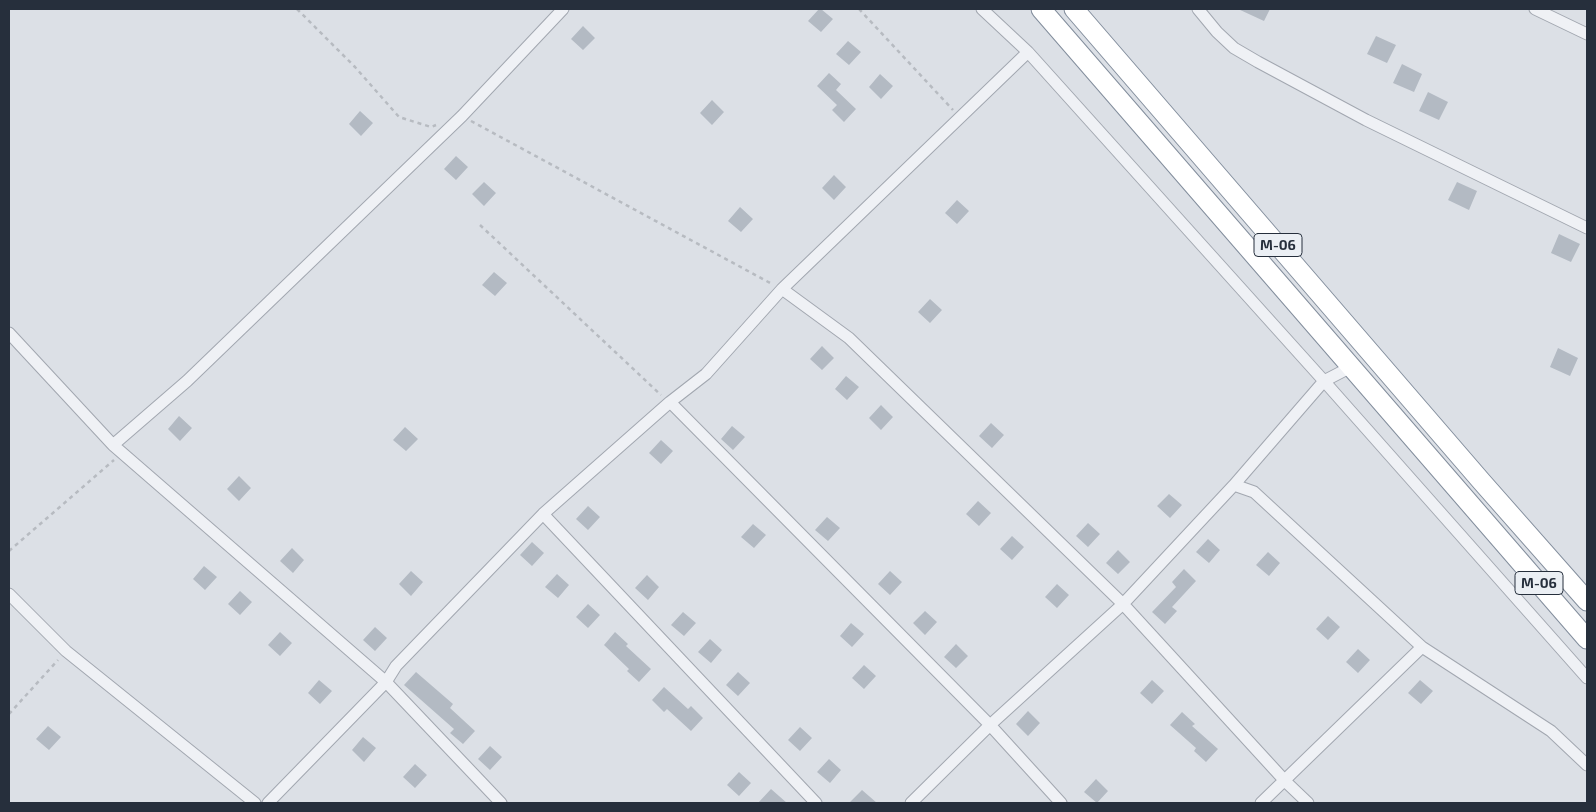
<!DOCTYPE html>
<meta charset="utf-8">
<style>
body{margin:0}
#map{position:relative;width:1596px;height:812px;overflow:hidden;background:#dce0e6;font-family:"Exo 2",sans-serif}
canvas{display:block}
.frame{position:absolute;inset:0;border:10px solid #262f3c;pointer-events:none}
</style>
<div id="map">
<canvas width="1596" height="812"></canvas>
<div class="frame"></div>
</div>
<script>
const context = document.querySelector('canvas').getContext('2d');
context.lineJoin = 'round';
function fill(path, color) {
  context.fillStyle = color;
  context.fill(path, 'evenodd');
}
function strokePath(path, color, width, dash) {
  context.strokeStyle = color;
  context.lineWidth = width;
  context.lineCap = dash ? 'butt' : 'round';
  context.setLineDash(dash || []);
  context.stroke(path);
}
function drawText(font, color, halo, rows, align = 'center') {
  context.font = font + ' "Exo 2",sans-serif';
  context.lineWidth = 4;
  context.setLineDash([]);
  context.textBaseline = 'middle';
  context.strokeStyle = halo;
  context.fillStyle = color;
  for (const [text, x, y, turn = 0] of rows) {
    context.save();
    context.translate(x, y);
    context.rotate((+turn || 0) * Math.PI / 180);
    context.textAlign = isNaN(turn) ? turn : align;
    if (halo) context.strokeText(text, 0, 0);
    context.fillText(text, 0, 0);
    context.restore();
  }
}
fill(new Path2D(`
 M 819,9 L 821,9 L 833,19 L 821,32 L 808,21 Z
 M 1238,9 L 1270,9 L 1264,21 Z
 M 583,26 L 595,38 L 583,50 L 571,39 Z
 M 1376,36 L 1396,45 L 1387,63 L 1367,54 Z
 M 848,41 L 861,52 L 849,65 L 836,54 Z
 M 1402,64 L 1422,74 L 1414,92 L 1393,83 Z
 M 829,73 L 841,84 L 836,90 L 856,109 L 844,122 L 832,110 L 837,105 L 817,86 Z
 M 880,74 L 893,86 L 881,99 L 869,87 Z
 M 1428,92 L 1448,102 L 1439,120 L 1419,111 Z
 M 712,100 L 724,112 L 712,125 L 700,113 Z
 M 360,111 L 373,123 L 361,136 L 349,124 Z
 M 456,156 L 468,167 L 456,180 L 444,169 Z
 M 834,175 L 846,187 L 834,200 L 822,188 Z
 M 484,182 L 496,193 L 484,206 L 472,194 Z
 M 1457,182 L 1477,191 L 1469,210 L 1448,200 Z
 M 957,200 L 969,211 L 957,224 L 945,213 Z
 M 740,207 L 753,219 L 741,232 L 728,221 Z
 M 1559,234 L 1580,244 L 1571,262 L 1551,253 Z
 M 494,272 L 507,283 L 495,296 L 482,285 Z
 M 930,299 L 942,310 L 930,323 L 918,312 Z
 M 822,346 L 834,358 L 822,370 L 810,359 Z
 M 1558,348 L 1578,358 L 1570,376 L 1550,367 Z
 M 846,376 L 859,387 L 847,400 L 835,389 Z
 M 881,405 L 893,417 L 881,430 L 869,418 Z
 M 179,416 L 192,428 L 180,441 L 168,429 Z
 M 991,423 L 1004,435 L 992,448 L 979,436 Z
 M 732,426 L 745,437 L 733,450 L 721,439 Z
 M 405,427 L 418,439 L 406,451 L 393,440 Z
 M 661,440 L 673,451 L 661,464 L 649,453 Z
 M 239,476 L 251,488 L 239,501 L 227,489 Z
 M 1169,494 L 1182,505 L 1170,518 L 1157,506 Z
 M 978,501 L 991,513 L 979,526 L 966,514 Z
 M 588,506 L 600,517 L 588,530 L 576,519 Z
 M 827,517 L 840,528 L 828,541 L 815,530 Z
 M 1088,523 L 1100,534 L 1088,547 L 1076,536 Z
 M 753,524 L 766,535 L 754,548 L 741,537 Z
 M 1012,536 L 1024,547 L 1012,560 L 1000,549 Z
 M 1208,539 L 1220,550 L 1209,563 L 1196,552 Z
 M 532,542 L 544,553 L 532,566 L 520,555 Z
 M 292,548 L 304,560 L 293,573 L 280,561 Z
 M 1118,550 L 1130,562 L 1118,574 L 1106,563 Z
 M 1268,552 L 1280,563 L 1269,576 L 1256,565 Z
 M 204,566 L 217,577 L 205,590 L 193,579 Z
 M 1184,569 L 1196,581 L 1172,607 L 1177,611 L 1165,624 L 1152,612 L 1176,587 L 1172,582 Z
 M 411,571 L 423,582 L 411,596 L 399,584 Z
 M 890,571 L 902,582 L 890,595 L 878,584 Z
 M 557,574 L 569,585 L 558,598 L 545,587 Z
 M 647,575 L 659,587 L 648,600 L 635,588 Z
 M 1057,584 L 1069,595 L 1057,608 L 1045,597 Z
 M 240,591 L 252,602 L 240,615 L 228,604 Z
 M 588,604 L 600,615 L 588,628 L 576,617 Z
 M 925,611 L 937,622 L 925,635 L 913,623 Z
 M 683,612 L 696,623 L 684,636 L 671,625 Z
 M 1328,616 L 1340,627 L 1328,640 L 1316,629 Z
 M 851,623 L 864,634 L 852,647 L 840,636 Z
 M 375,627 L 387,638 L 375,651 L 363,640 Z
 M 280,632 L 292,643 L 280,656 L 268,645 Z
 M 615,632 L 628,644 L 626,646 L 651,669 L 639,682 L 627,671 L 629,669 L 604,645 Z
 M 710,639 L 722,650 L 711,663 L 698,652 Z
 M 956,644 L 968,656 L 956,668 L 944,657 Z
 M 1358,649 L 1370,660 L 1358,673 L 1346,662 Z
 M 864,665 L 876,676 L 864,689 L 852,678 Z
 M 416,672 L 453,704 L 450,708 L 475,731 L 463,744 L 450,733 L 454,729 L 404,685 Z
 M 738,672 L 750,683 L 738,696 L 726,685 Z
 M 319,680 L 332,691 L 320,704 L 308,693 Z
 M 1152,680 L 1164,691 L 1152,704 L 1140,693 Z
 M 1420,680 L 1433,691 L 1421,704 L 1408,693 Z
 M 664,687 L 688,709 L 691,706 L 703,718 L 691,731 L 667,709 L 664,712 L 652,700 Z
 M 1028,711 L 1040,723 L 1028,736 L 1016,724 Z
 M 1182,712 L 1195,724 L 1192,726 L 1218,749 L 1206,762 L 1194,751 L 1196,748 L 1170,725 Z
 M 48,726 L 61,737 L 49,750 L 36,739 Z
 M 800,727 L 812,738 L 800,751 L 788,740 Z
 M 363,737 L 376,748 L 364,762 L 352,750 Z
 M 490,746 L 502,757 L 490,770 L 478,759 Z
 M 829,759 L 841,770 L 830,783 L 817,772 Z
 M 415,764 L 427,775 L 415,788 L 403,777 Z
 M 739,772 L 751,783 L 739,796 L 727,785 Z
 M 1096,779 L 1108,791 L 1097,803 L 1084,792 Z
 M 771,789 L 787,803 L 758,803 Z
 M 862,790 L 877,803 L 849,803 Z`), '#b3bac3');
const minor = new Path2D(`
 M 982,9 L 1028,52 L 1324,381 L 1587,678
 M 1198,9 L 1217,32 L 1234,48 L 1258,62 L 1366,120 L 1587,228
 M 1535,9 L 1587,34
 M 782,289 L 849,338 L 1123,604 L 1286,782 L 1308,803
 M 9,333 L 113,445 L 386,682 L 501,803
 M 670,402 L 990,725 L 1061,803
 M 113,445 L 187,381 L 462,116 L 563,9
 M 1234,485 L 1324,381 L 1351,367
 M 543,514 L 816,803
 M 9,594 L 66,651 L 255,803
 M 268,803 L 386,682 L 396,666 L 543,514 L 670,402 L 706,374 L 782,289 L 1028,52
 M 911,803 L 990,725 L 1123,604 L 1234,485 L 1254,492 L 1422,647 L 1551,731 L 1587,765
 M 1261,803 L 1422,647`);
const trunk = new Path2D(`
 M 1041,9 L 1587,639
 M 1074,9 L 1482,482 L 1587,601`);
strokePath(minor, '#a2a7b0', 13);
strokePath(trunk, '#838e9d', 21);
strokePath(new Path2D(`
 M 297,9 L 355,67 L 399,117 L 431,127 L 436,125
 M 859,9 L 953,110
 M 471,121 L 772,284
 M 480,225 L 661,395
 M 9,551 L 114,460
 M 9,714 L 58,660`), '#b7bbc1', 2.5, [4, 4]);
strokePath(minor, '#eff1f5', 11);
strokePath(trunk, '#fff', 19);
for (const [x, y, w] of [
 [1278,245,48],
 [1539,583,48]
]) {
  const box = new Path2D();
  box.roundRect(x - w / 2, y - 11.5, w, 23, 4);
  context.fillStyle = '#ebeff4';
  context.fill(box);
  strokePath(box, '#262f3c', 1);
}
drawText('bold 14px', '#262f3c', null, [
 ["М-06",1278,245],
 ["М-06",1539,583]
]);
</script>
